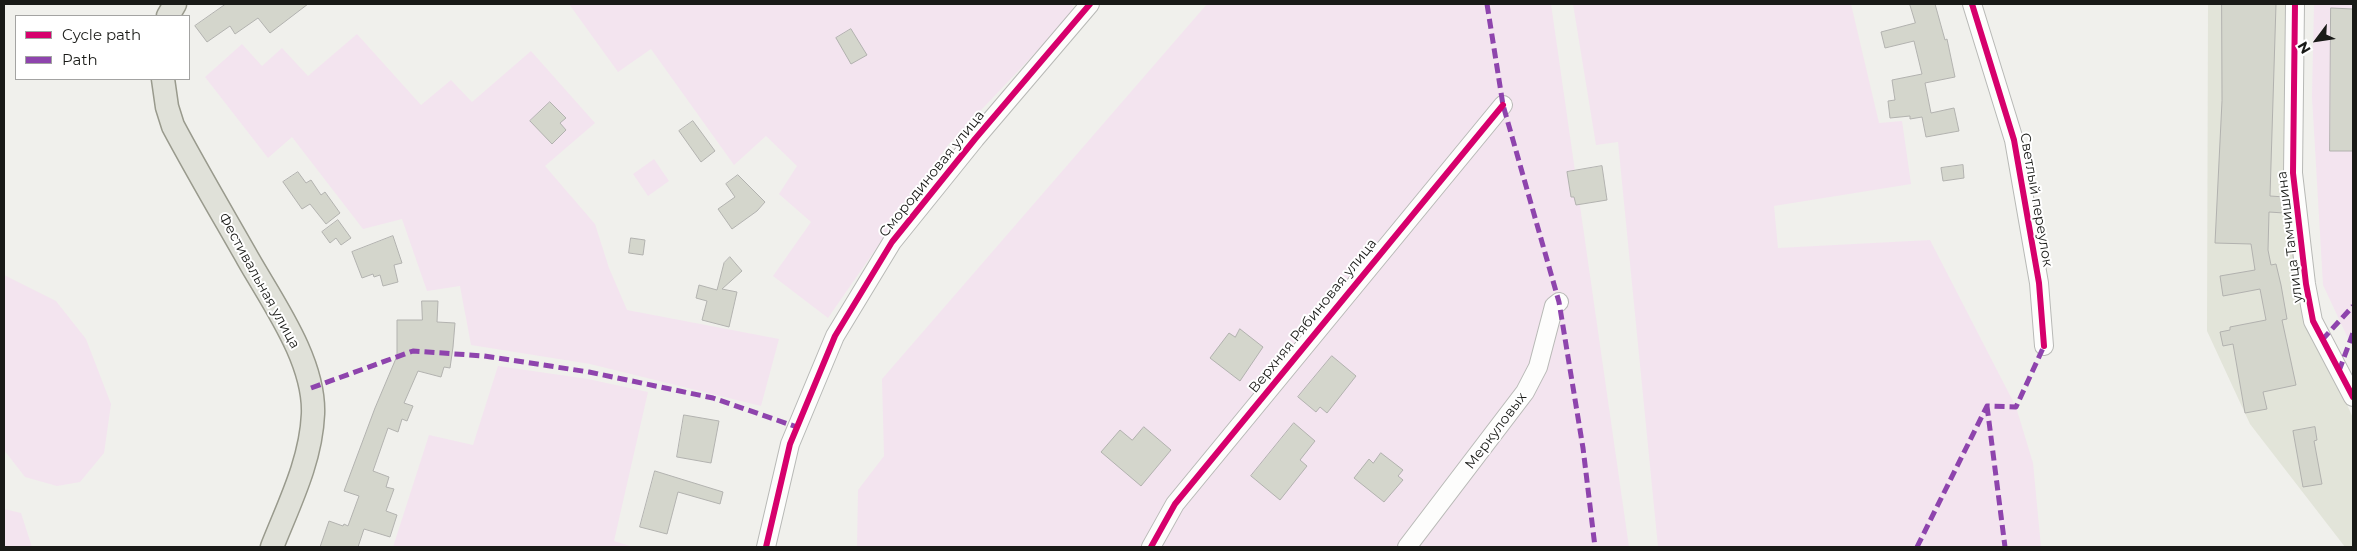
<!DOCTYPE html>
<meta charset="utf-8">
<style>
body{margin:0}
#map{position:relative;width:2357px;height:551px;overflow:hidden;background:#f0f0ec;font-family:Montserrat,sans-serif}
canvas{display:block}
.frame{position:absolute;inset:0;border:5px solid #191a17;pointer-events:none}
.legend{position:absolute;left:15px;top:15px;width:175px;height:65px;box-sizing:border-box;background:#fff;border:1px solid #a3a3a2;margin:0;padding:6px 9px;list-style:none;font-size:15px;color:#191a17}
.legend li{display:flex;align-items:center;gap:10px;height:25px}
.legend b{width:25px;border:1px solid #a3a3a2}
.north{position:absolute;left:2292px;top:15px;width:50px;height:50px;-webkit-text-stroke:4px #fff;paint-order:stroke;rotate:239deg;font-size:14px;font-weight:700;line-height:20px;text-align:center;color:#191a17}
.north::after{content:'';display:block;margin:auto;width:18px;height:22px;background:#191a17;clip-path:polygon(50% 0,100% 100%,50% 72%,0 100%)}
</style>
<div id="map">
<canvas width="2357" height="551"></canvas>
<div class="frame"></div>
<ul class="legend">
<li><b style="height:6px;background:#d6006c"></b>Cycle path</li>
<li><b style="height:6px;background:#8e44ad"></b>Path</li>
</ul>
<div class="north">N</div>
</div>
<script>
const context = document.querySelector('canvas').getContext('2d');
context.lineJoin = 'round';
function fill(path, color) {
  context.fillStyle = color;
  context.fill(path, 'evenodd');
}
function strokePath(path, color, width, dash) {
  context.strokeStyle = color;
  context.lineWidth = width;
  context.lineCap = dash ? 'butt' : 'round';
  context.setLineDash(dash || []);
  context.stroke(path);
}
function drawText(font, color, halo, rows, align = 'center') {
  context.font = font + ' Montserrat,sans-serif';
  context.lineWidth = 4;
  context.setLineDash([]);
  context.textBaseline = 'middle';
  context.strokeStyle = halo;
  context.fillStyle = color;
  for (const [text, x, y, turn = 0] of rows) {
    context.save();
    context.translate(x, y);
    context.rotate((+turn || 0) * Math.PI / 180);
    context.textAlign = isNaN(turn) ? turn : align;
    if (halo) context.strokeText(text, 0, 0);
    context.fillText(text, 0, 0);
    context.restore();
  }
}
fill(new Path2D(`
 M 2208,4 L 2293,4 L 2288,209 L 2306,312 L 2353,418 L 2353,547 L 2345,547 L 2250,424 L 2207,331 Z`), '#e2e4d9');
fill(new Path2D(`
 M 569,4 L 1071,4 L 1076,10 L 948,145 L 828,318 L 773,276 L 811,222 L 779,194 L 797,166 L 766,136 L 734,165 L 651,49 L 618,72 Z
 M 1207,4 L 1551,4 L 1629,547 L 857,547 L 858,490 L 884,456 L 882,379 Z
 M 1573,4 L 1851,4 L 1879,123 L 1902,121 L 1911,184 L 1774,206 L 1778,248 L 1930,240 L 2016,407 L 2033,463 L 2041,547 L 1658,547 L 1618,142 L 1596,145 Z
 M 2314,4 L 2353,4 L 2353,349 L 2323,285 L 2312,97 Z
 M 357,34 L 421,105 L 451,80 L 472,102 L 531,51 L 595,123 L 545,166 L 595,224 L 609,268 L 627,310 L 779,339 L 761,406 L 590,364 L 471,345 L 460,286 L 427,291 L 402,219 L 363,229 L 292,137 L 268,158 L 205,77 L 242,44 L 262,66 L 282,48 L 308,76 Z
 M 654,159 L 669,181 L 648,196 L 633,174 Z
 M 4,275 L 56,301 L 86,339 L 111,404 L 104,453 L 80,482 L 57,486 L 25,477 L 4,450 Z
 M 498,366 L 588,379 L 648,392 L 614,541 L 633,547 L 393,547 L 429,435 L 473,445 Z
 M 4,509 L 21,513 L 32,547 L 4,547 Z`), '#f3e4ef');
const building = new Path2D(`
 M 226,4 L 308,4 L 270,33 L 258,18 L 235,34 L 230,26 L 207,42 L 195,26 Z
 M 1910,4 L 1935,4 L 1945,40 L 1947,39 L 1955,77 L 1925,83 L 1931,113 L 1954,108 L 1959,131 L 1926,137 L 1922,117 L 1910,119 L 1910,116 L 1890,118 L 1888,101 L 1895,100 L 1892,80 L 1922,74 L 1914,41 L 1885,48 L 1881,32 L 1915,23 Z
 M 2222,4 L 2276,4 L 2270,196 L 2285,197 L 2284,213 L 2269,212 L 2268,250 L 2271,265 L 2276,264 L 2281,285 L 2287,319 L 2282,320 L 2296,385 L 2263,392 L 2267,409 L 2245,413 L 2233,344 L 2223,346 L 2220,332 L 2230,330 L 2230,327 L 2266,320 L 2260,289 L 2223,296 L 2220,276 L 2255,270 L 2251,244 L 2215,243 L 2222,101 Z
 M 2331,8 L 2353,9 L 2353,151 L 2330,151 Z
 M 851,29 L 867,55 L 851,64 L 836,38 Z
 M 550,102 L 566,118 L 560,123 L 566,130 L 552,144 L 530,121 Z
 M 693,121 L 715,151 L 701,162 L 679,131 Z
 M 1963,165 L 1964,178 L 1943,181 L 1941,168 Z
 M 1602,166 L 1607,200 L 1576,205 L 1574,197 L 1571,197 L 1567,172 Z
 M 298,172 L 306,183 L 311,180 L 321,195 L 325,192 L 340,213 L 326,224 L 310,204 L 302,209 L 283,182 Z
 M 738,175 L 765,202 L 757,211 L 732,229 L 718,209 L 735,197 L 726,184 Z
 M 338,220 L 351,238 L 341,245 L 336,238 L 330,243 L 322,232 Z
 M 393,236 L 402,263 L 394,265 L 398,282 L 383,286 L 380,275 L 374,277 L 373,274 L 362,278 L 352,252 Z
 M 631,238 L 645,240 L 643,255 L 629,253 Z
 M 730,257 L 742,271 L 722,289 L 737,292 L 729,327 L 702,320 L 707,301 L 696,298 L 699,285 L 717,290 L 724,263 Z
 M 422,301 L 438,301 L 437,322 L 455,323 L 453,347 L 450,368 L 444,367 L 441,377 L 418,371 L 404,403 L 413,406 L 407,421 L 402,419 L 398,432 L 388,428 L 373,471 L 389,477 L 386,487 L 394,489 L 386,511 L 397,515 L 390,537 L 364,529 L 358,547 L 320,547 L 329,521 L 343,526 L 344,524 L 348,526 L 359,496 L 344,491 L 375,408 L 397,356 L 397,320 L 422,320 Z
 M 1240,329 L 1263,347 L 1240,381 L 1210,358 L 1229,333 L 1235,337 Z
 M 1332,356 L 1356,376 L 1327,413 L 1320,407 L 1316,412 L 1298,397 Z
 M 684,415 L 719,421 L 711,463 L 677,457 Z
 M 1294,423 L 1315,441 L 1300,460 L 1307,466 L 1280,500 L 1251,476 Z
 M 1144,427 L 1171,450 L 1141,486 L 1101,452 L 1120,430 L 1132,440 Z
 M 2315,427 L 2317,440 L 2314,441 L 2322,484 L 2303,487 L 2293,431 Z
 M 1381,453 L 1403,470 L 1398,476 L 1403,480 L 1384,502 L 1354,478 L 1369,459 L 1373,463 Z
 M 655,471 L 723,492 L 720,504 L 678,492 L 667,534 L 640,527 Z`);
fill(building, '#d4d6cc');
strokePath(building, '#b2b2af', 1);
const minor = new Path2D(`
 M 1972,4 L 2014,140 L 2039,283 L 2044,346
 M 2295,4 L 2293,173 L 2306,284 L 2313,321 L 2353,397
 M 766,547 L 790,444 L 835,336 L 892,242 L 975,139 L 1090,4
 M 1151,547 L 1175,504 L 1503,105
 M 1407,547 L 1525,392 L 1538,367 L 1554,306 L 1559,302`);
const major = new Path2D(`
 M 168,16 L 175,4
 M 163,79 L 167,107 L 173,126 C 197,171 223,215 248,259 C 273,303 315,361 313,414 C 311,461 289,504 272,547`);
strokePath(minor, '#b8b9b6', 20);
strokePath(major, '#999a8d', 25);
strokePath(minor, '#fdfdfc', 18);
strokePath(major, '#e0e1d9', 22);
strokePath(new Path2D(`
 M 1487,4 L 1503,105 L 1559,302 L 1583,448 L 1595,547
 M 2322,340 L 2353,306
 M 2339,371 L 2353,333
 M 311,388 L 413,351 L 484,356 L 589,372 L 713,398 L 797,427
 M 1987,406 L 2005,547
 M 1917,547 L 1987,406 L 2016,407 L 2044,346`), '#8e44ad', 5, [10, 5]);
strokePath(new Path2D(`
 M 1972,4 L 2014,140 L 2039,283 L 2044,346
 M 2295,4 L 2293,173 L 2306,284 L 2313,321 L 2353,397
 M 766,547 L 790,444 L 835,336 L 892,242 L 975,139 L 1090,4
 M 1151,547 L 1175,504 L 1503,105`), '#d6006c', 6);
drawText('14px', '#191a17', '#fff', [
 ["Смородиновая улица",932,174,-51],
 ["Светлый переулок",2036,200,80],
 ["улица Тамчишина",2290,237,-97],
 ["Фестивальная улица",259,281,61],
 ["Верхняя Рябиновая улица",1313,316,-51],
 ["Меркуловых",1496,431,-53]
]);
</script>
